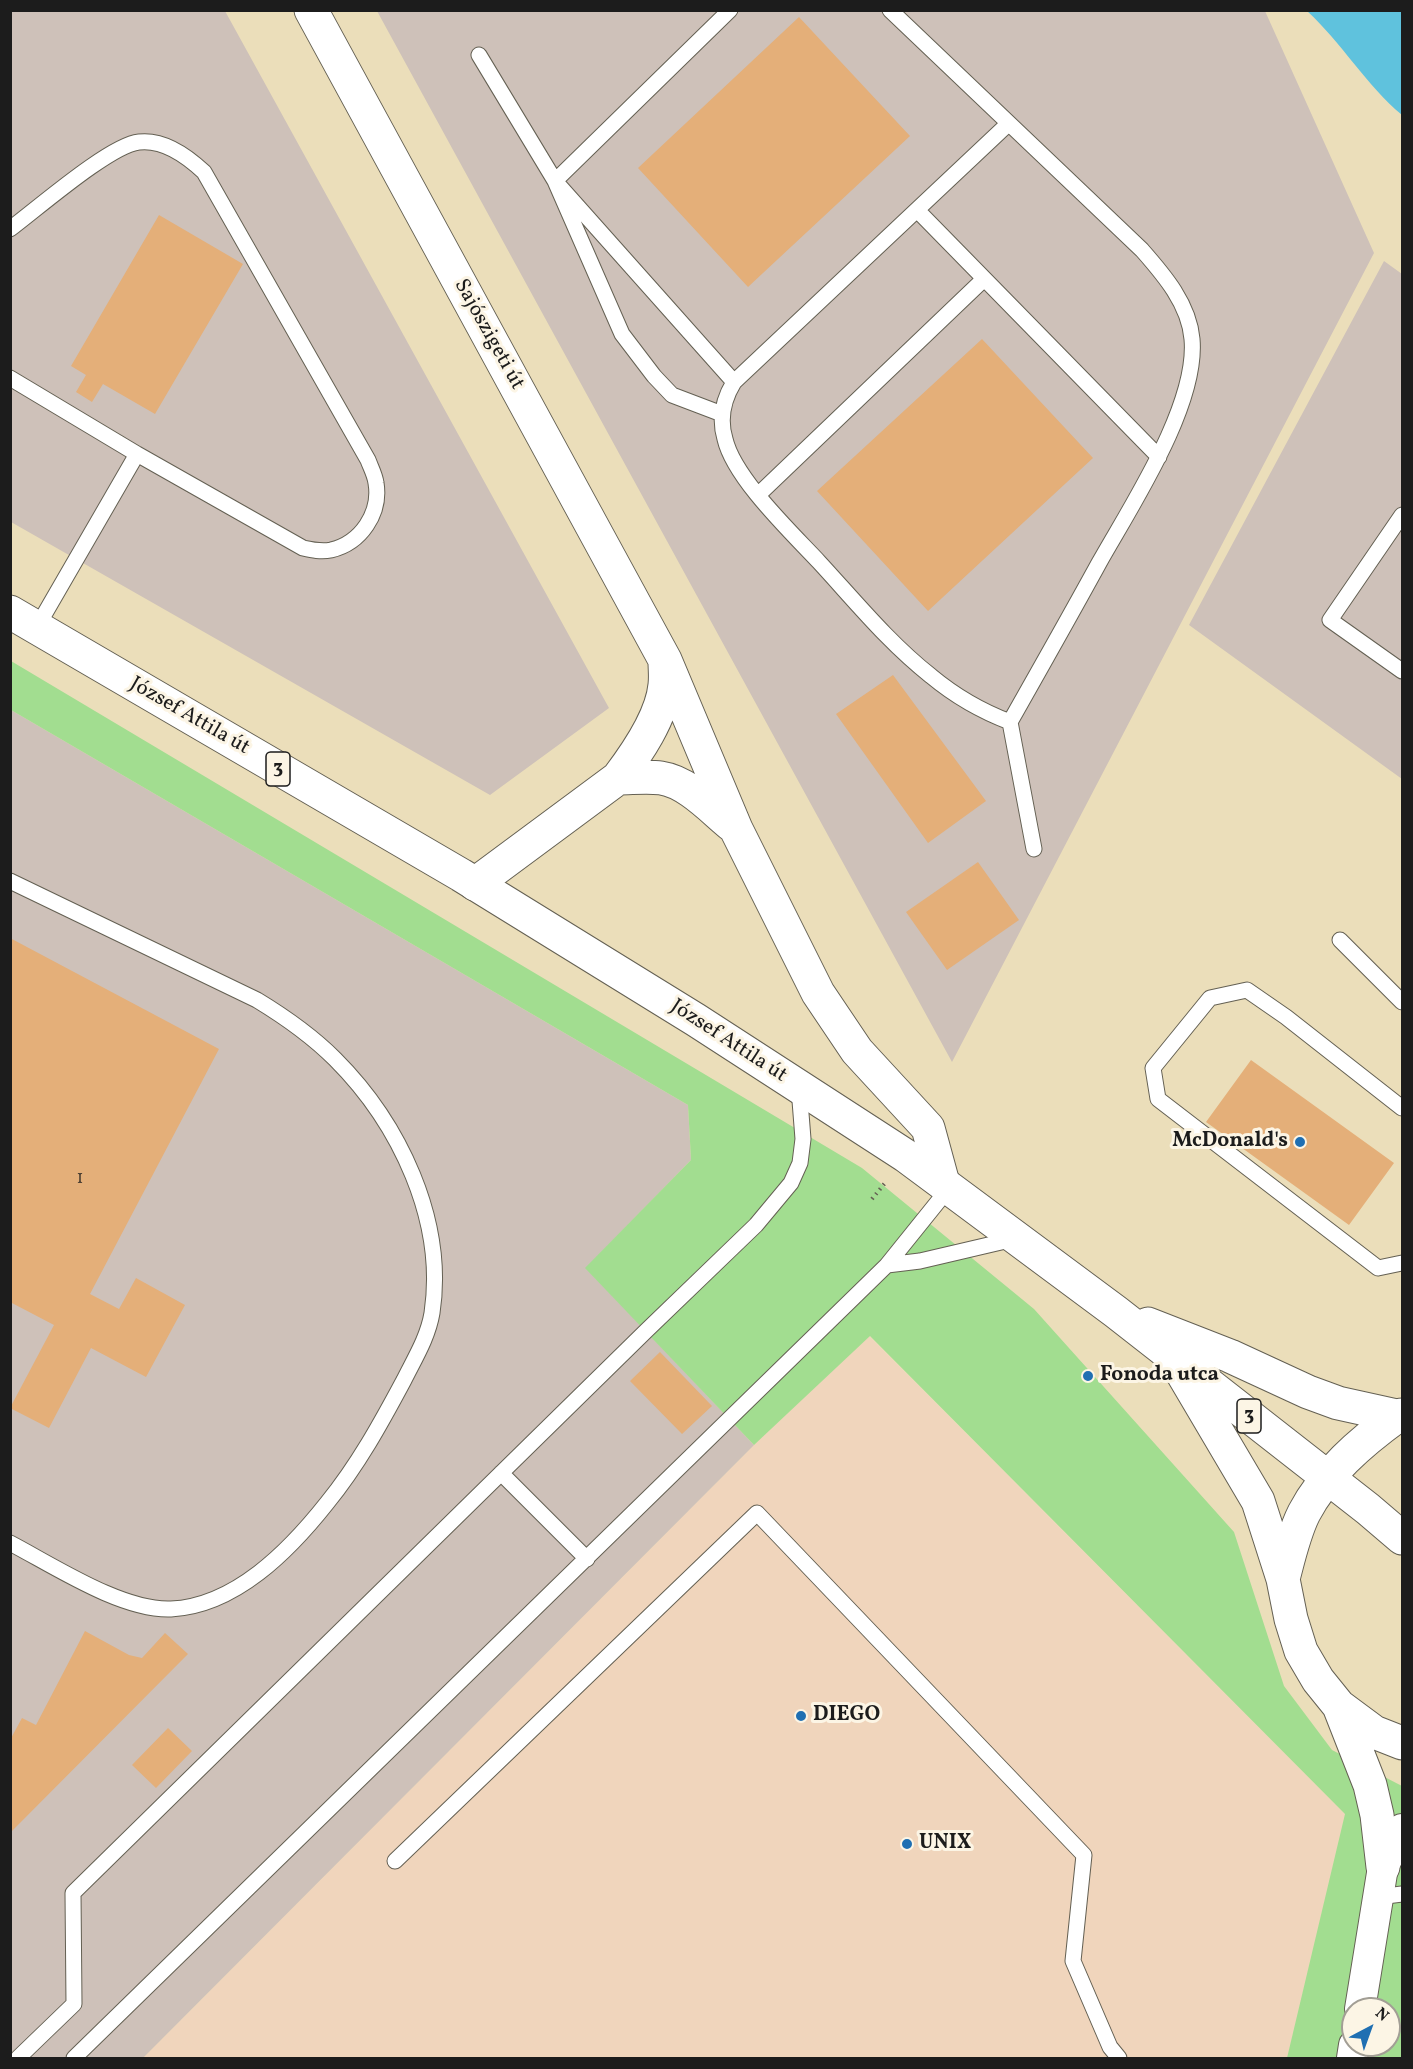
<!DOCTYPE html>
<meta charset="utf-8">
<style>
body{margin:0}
#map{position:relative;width:1413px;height:2069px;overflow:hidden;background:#ebdeba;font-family:Vollkorn,serif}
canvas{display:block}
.frame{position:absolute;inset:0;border:12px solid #1c1c1c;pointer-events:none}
.north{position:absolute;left:1341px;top:1997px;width:60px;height:60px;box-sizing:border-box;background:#fcf5e5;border:2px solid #a29e95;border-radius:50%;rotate:41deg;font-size:16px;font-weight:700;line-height:24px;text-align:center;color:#1c1c1c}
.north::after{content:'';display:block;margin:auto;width:21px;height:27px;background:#1f6fb2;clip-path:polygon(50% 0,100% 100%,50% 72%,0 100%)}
</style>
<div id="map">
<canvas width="1413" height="2069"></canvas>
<div class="frame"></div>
<div class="north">N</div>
</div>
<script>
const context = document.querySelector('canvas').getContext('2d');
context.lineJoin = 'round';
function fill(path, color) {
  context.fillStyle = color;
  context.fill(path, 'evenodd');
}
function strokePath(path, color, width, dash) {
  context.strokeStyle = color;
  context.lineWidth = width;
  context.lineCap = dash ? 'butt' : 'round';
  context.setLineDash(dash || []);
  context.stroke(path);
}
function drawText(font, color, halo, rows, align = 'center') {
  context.font = font + ' Vollkorn,serif';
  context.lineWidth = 6;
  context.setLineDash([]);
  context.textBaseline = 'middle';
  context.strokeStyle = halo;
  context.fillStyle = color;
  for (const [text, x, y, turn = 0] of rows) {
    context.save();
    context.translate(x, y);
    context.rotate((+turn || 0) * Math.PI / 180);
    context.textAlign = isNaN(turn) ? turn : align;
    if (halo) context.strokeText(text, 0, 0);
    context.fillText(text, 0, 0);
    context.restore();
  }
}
fill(new Path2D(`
 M 869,1336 L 1345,1814 L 1287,2058 L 143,2058 L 754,1445 Z`), '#f0d5bc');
fill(new Path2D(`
 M 11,11 L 225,11 L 609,708 L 490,795 L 11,522 Z
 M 377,11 L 1265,11 L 1374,253 L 952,1062 Z
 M 1384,261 L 1402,274 L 1402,779 L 1189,625 Z
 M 11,710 L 688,1105 L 691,1160 L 586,1268 L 754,1445 L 143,2058 L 11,2058 Z`), '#cec1b9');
fill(new Path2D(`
 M 11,661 L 862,1168 L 1034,1309 L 1234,1532 L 1284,1686 L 1332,1750 L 1402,1786 L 1402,2058 L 1287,2058 L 1345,1814 L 870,1336 L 754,1445 L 585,1268 L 691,1160 L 688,1105 L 11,710 ZM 1353,2009 L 1389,2009 L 1389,2045 L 1353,2045 Z`), '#a2dd90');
fill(new Path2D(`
 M 1307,11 L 1402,11 L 1402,115 C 1366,85 1342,43 1307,11 Z`), '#5fc2dd');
fill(new Path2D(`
 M 799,17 L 910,136 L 748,287 L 638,168 Z
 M 159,215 L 243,264 L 155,414 L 103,384 L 92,402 L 76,392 L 86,375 L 71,366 Z
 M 982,339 L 1093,458 L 928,611 L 817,491 Z
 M 893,675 L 986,801 L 928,843 L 836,714 Z
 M 978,862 L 1019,920 L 947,970 L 906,912 Z
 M 10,938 L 219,1049 L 90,1294 L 119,1309 L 136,1278 L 185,1305 L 146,1377 L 91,1348 L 49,1428 L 10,1408 L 54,1325 L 10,1302 Z
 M 1251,1060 L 1394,1163 L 1349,1225 L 1206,1122 Z
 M 660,1352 L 712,1406 L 682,1434 L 630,1381 Z
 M 85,1631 L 129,1655 L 142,1658 L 165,1633 L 188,1654 L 10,1833 L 10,1740 L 22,1718 L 36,1725 Z
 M 168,1728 L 192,1751 L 156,1788 L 132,1765 Z`), '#e4af79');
const lane = new Path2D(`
 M 890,10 L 1142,250 C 1164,275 1189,304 1192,339 C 1198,405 1131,506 1099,563 C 1070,616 1040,669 1010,722 L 1034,849
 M 479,55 L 555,181 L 734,382
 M 1008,124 L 734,382 C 723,400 719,419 725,439 C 734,478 791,532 819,562 C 855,601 889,643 931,676 C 955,696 981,711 1010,722
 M 917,210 L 1159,457
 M 10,229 C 37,209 110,145 139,142 C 164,139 187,156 204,172 L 368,460 C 371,468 375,475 376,483 C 381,513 361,543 331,550 C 321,552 312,550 303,548 L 137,454 L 10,378
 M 722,414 L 672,395 L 654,376 L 622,334 L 555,181 L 730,10
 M 758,495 L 984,279
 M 1402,515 L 1330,620 L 1402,671
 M 37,627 L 137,454
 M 10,881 L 257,1000 C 285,1017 312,1036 335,1059 C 399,1123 446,1220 432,1313 C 428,1337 415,1358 404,1380 C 381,1423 358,1465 327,1503 C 289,1551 235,1606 171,1609 C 122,1611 54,1566 10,1543
 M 1340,940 L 1402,1002
 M 1402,1108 L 1286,1017 L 1247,990 L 1210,998 L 1153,1068 L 1158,1099 L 1378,1268 L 1402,1263
 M 887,1265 L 920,1261 L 1014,1239
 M 501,1473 L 587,1559
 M 395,1861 L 757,1513 L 1084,1855 L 1073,1961 L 1110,2047 L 1119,2058
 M 1378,1897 L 1402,1894
 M 18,2058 L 74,2004 L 73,1893 L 647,1330 L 756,1225 L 791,1183 L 800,1163 L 803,1139 L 799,1088
 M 74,2058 L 887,1265 L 949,1188`);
const street = new Path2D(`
 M 1360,2009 L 1383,1867 L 1402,1829
 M 1352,2058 L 1354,2045`);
const secondary = new Path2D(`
 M 311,10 L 665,660 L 736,829 L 818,993 L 857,1051 L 928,1128 L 943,1183
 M 618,778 C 632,778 647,776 661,778 C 688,782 712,809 733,826
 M 475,884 L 618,778 C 637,753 662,717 665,685 C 666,677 665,669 665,661`);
const primary = new Path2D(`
 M 10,612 L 461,875 L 696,1020 L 906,1156 L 1116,1312 L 1368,1509 L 1402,1538
 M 1148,1324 L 1230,1356 L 1308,1392 L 1338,1403 L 1397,1416 L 1402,1415
 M 1183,1374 L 1258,1501 L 1283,1579 L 1291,1619 L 1301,1651 L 1318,1680 L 1339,1706 L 1374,1732 L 1402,1743
 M 1283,1579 C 1289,1556 1294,1533 1304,1513 C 1325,1473 1361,1442 1397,1416
 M 1339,1706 L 1370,1785 L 1377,1815 L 1383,1867`);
strokePath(lane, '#646053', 17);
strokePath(street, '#646053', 32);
strokePath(secondary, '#646053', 35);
strokePath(primary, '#646053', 35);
strokePath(new Path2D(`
 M 872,1199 L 885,1183`), '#646053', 4, [1.5, 4.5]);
strokePath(lane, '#fff', 15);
strokePath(street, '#fff', 30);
strokePath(secondary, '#fff', 33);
strokePath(primary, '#fff', 33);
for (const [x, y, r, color] of [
 [1300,1142,6,"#1f6fb2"],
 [1088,1376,6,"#1f6fb2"],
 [801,1716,6,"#1f6fb2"],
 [907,1844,6,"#1f6fb2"]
]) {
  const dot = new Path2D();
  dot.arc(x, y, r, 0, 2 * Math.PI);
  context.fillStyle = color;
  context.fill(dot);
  strokePath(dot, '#fcf5e5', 2);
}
drawText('18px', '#4e4133', null, [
 ["1",80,1180]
]);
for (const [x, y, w] of [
 [278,769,24],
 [1249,1416,24]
]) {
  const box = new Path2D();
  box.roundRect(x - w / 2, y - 17, w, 34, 4.5);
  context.fillStyle = '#fcf5e5';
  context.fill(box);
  strokePath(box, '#1c1c1c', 1.5);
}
drawText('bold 20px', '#1c1c1c', null, [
 ["3",278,769],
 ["3",1249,1416]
]);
drawText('21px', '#1c1c1c', '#fcf5e5', [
 ["Sajószigeti út",488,335,61],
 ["József Attila út",189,717,30],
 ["József Attila út",728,1042,33]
]);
drawText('bold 21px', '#1c1c1c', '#fcf5e5', [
 ["McDonald's",1288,1142,"right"],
 ["Fonoda utca",1100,1376],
 ["DIEGO",813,1716],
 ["UNIX",919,1844]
], 'left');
</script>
